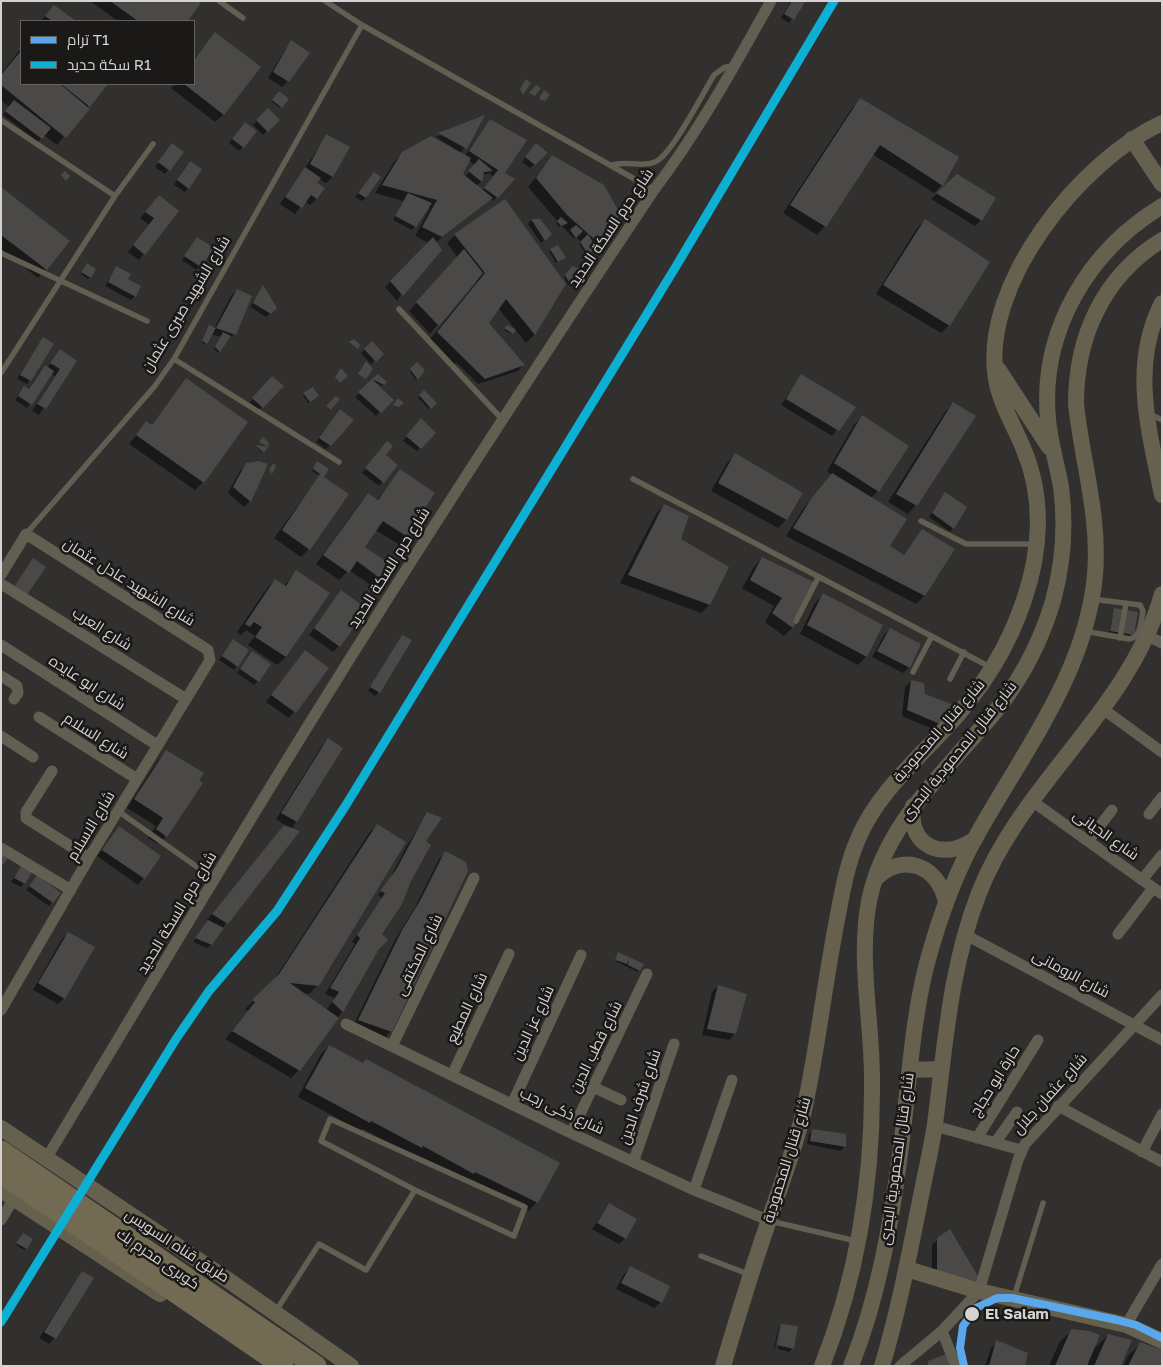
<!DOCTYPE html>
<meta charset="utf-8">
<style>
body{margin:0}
#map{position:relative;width:1163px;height:1367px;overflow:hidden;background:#31302f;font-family:"Golos Text",Cairo,sans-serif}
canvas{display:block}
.frame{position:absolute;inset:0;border:2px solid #d4d3d1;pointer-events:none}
.legend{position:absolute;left:20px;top:20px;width:175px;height:65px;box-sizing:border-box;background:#1a1918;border:1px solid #646362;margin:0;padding:6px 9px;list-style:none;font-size:15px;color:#d4d3d1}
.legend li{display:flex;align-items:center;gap:10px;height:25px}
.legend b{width:25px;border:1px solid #646362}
</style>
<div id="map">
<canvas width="1163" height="1367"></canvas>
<div class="frame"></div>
<ul class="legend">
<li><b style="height:6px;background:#5aa8eb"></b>ترام T1</li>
<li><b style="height:6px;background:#0dafd3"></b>سكة حديد R1</li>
</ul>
</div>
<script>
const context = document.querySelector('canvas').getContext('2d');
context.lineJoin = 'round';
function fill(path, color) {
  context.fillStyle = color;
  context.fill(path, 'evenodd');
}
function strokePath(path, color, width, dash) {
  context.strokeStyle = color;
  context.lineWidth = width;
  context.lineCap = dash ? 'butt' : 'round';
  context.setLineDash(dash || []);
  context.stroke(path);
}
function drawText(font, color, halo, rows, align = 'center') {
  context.font = font + ' "Golos Text",Cairo,sans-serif';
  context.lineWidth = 5;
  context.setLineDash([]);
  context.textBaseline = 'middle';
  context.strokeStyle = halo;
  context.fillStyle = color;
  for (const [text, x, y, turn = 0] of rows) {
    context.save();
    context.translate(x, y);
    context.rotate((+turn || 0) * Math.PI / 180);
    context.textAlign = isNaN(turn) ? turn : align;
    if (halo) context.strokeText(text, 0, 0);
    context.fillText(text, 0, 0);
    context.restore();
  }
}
fill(new Path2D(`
 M 90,1 L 201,1 L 187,21 L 118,21 Z
 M 791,1 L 803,3 L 789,23 L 781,18 Z
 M 54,6 L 74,21 L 41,21 Z
 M 215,34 L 224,114 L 215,122 L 171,88 L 175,84 L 194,84 L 194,59 Z
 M 292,42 L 288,81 L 282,87 L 268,78 L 286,48 Z
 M 21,48 L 21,84 L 106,84 L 57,145 L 44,135 L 38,142 L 3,115 L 9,107 L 1,100 L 1,74 Z
 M 280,93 L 287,99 L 280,108 L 272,102 Z
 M 861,100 L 942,185 L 934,193 L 872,154 L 825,226 L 817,235 L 783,213 L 852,108 Z
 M 268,110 L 278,120 L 263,135 L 253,125 Z
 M 482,118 L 460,154 L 465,156 L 490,120 L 503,174 L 497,197 L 493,201 L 491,199 L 436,242 L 397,301 L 385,287 L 429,243 L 415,236 L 430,208 L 428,207 L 412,230 L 393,220 L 403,201 L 375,193 L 394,162 L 403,153 L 451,149 L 452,147 L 436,137 ZM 468,160 L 475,165 L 465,177 L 462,174 ZM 489,173 L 494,177 L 482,191 L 476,186 L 481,182 L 482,175 Z
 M 241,127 L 243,147 L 239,151 L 229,143 Z
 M 327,136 L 332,177 L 326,183 L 319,179 L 316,184 L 323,188 L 316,199 L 310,205 L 305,201 L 295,214 L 280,204 Z
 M 169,148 L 182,152 L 165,174 L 155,167 Z
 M 532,148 L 546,153 L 530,168 L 522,162 Z
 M 553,157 L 600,244 L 586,254 L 579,244 L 581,242 L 576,237 L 574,239 L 562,226 L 559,227 L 556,223 L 558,222 L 528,187 Z
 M 186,166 L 188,188 L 185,192 L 174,185 Z
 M 957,175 L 981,220 L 975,226 L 931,199 Z
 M 371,178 L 366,198 L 362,201 L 355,197 Z
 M 1,189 L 68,241 L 38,278 L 1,249 Z
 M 159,196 L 178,211 L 139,260 L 128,252 L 149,225 L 140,218 Z
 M 505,201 L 564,284 L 534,335 L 526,343 L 498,308 L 487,323 L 523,365 L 518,371 L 478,384 L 456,362 L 454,365 L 429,340 L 477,282 L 475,279 L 430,334 L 409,311 L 458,258 L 447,243 L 455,235 Z
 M 531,220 L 540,220 L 550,234 L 541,243 L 528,224 Z
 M 925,220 L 949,325 L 941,333 L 876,294 L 917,228 Z
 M 194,242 L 200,266 L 196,270 L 182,260 Z
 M 557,247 L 563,259 L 556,263 L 549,251 Z
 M 85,266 L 90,277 L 88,279 L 81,274 Z
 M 116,267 L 135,296 L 131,300 L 105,286 Z
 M 573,268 L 578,269 L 568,285 L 564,277 Z
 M 263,287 L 276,308 L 266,317 L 250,307 Z
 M 237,290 L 235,334 L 227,339 L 218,353 L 214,349 L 221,337 L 211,334 L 205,345 L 202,343 L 208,328 L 214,329 L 231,296 Z
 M 508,327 L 514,331 L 511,334 L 504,330 Z
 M 43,339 L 53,345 L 27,384 L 17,379 Z
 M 372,343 L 382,354 L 371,364 L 361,353 Z
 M 60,351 L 75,361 L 39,415 L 32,411 L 55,376 L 51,374 L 27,408 L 15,400 L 24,388 L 28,390 L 41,370 L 45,366 L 47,368 Z
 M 417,364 L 423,371 L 416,380 L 410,372 Z
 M 802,375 L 854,408 L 832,436 L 781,405 Z
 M 378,376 L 385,383 L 382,386 L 374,382 L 392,400 L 376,416 L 355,397 Z
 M 273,377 L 282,386 L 258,411 L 249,403 Z
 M 186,379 L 203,482 L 195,490 L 129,444 L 146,423 L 151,426 Z
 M 424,391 L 436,403 L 429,409 L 418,398 Z
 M 304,394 L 316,398 L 308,403 L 303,395 Z
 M 953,404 L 916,505 L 908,514 L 888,502 L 945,412 Z
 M 340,410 L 352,420 L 326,449 L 316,442 Z
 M 862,417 L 878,491 L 871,498 L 888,547 L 903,556 L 923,531 L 924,596 L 916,604 L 786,536 L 803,509 L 832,475 L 827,471 L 854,425 Z
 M 417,424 L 435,433 L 417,451 L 403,441 Z
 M 256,446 L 266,448 L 262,453 Z
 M 384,446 L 384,456 L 396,465 L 379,486 L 362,473 Z
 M 736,455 L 786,520 L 778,528 L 711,491 L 727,463 Z
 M 246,464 L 266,465 L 250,501 L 244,507 L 228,493 L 240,471 Z
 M 316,465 L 322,477 L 309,549 L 301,557 L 274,538 L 320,476 L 312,471 Z
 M 401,470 L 422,511 L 408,537 L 400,545 L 375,530 L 363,547 L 380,578 L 372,586 L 349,570 L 339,580 L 316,564 L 360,503 L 368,494 L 376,501 Z
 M 942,498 L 953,528 L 950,532 L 929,517 Z
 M 664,505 L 709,605 L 701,613 L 620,583 L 656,514 Z
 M 762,558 L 814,583 L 792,628 L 784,636 L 765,622 L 774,606 L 742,588 L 754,567 Z
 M 296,572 L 286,657 L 277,665 L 248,645 L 255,636 L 246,630 L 241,635 L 237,632 L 267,588 L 275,580 L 284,586 Z
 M 341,592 L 339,646 L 333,652 L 309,635 Z
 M 823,595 L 882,626 L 866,657 L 858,665 L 800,634 L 815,603 Z
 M 1114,609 L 1133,634 L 1132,636 L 1109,632 Z
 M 890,629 L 909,667 L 903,673 L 872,657 L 884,635 Z
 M 403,636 L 379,692 L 375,696 L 368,691 Z
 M 230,645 L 237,666 L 234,670 L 219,660 Z
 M 305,651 L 328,668 L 289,718 L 266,702 Z
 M 252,653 L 258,681 L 254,685 L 237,673 Z
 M 911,681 L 924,695 L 939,723 L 933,729 L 902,716 L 905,687 Z
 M 328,740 L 341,748 L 296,822 L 211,945 L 207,948 L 193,942 L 209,921 L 207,920 L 285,825 L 276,819 L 322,746 Z
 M 167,752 L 166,836 L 158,844 L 148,838 L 156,826 L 127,808 L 158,760 Z
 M 428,813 L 423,842 L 410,880 L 380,934 L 378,949 L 342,1012 L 299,1070 L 291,1078 L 225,1039 L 248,1011 L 245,1009 L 272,983 L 369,833 L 377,825 L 318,985 L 309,994 L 303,993 L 326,1010 L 335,998 L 325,994 L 355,944 L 352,942 L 382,898 L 378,895 L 391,877 L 406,847 Z
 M 116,833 L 160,856 L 138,885 L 97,856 Z
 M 445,853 L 391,1031 L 385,1038 L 353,1026 L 396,938 L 415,907 L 439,859 Z
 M 21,867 L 24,883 L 21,887 L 11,882 Z
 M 33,881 L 59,893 L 49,906 L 26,890 Z
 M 68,933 L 64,998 L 58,1004 L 33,990 L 62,939 Z
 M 617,955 L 642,965 L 638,972 L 615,961 Z
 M 718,986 L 735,1034 L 729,1040 L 702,1035 L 712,992 Z
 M 329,1046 L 537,1202 L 529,1211 L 414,1154 L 413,1156 L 363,1129 L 361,1131 L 298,1097 L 321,1054 Z
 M 813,1130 L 845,1135 L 844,1147 L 841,1151 L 807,1144 L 809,1134 Z
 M 609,1204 L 625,1238 L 619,1244 L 592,1229 Z
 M 22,1236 L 26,1248 L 24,1250 L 16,1245 Z
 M 938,1239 L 980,1283 L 932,1277 L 932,1245 Z
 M 630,1268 L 661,1302 L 654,1308 L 616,1289 L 624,1274 Z
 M 82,1272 L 55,1338 L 49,1344 L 39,1338 Z
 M 782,1326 L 793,1348 L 789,1352 L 778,1349 L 782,1328 L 779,1328 Z
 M 779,1328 L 775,1349 L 774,1349 L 778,1329 Z
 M 1072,1330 L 1092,1351 L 1108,1335 L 1120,1366 L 1049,1366 L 1059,1343 Z
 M 997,1342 L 1023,1366 L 985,1366 L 991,1348 Z
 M 1141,1343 L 1162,1366 L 1123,1366 L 1128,1356 Z`), '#0007');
fill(new Path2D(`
 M 110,1 L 202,1 L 188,21 L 138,21 Z
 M 792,1 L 805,2 L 794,20 L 784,14 Z
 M 54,5 L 76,21 L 52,21 L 45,16 Z
 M 215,32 L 261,67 L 224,115 L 184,84 L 194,84 L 194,60 Z
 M 291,40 L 310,53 L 289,82 L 273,72 Z
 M 21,47 L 21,84 L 60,84 L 90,109 L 66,138 L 1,85 L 1,75 L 21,51 L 19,49 Z
 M 526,79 L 531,83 L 523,95 L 520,89 Z
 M 61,84 L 108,84 L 90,107 Z
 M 536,85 L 541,88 L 535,96 L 529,93 Z
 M 544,90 L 550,95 L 545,101 L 539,99 Z
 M 279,91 L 289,99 L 282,108 L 272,100 Z
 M 860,98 L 959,157 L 943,186 L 880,145 L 826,227 L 790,205 Z
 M 14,100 L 51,128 L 42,139 L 5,111 Z
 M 268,108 L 280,120 L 268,132 L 256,120 Z
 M 485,115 L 467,149 L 438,133 Z
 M 490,119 L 527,140 L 505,173 L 515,179 L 498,198 L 484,188 L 498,170 L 469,151 Z
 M 245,122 L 257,131 L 244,148 L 232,139 Z
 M 326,134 L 350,147 L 333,177 L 310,164 Z
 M 431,136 L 471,158 L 463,174 L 493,198 L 442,237 L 422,227 L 437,200 L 382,185 L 402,152 Z
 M 172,143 L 184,152 L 170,171 L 158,162 Z
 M 536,143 L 548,153 L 535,165 L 525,157 Z
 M 552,155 L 604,185 L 620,213 L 601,245 L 567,215 L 536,178 Z
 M 479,159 L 493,171 L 484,172 L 482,182 L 468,171 Z
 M 190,161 L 202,169 L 189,189 L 177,180 Z
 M 305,167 L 321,178 L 317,183 L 325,188 L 317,199 L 311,195 L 302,208 L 285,197 Z
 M 65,171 L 70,176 L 66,181 L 61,175 Z
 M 374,172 L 381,177 L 366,198 L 358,193 Z
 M 957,174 L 996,198 L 982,221 L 936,193 Z
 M 1,187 L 70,241 L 47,270 L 1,235 Z
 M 408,193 L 432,203 L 416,227 L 395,216 Z
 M 159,195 L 179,211 L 145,255 L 133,245 L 154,218 L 145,212 Z
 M 505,199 L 566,284 L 535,335 L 506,299 L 489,323 L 525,365 L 485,379 L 437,332 L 485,273 L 454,234 Z
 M 561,217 L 568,223 L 561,226 L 557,221 Z
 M 531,219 L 540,219 L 552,234 L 545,241 Z
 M 925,219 L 990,262 L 950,326 L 883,285 Z
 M 576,225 L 583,231 L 576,238 L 570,230 Z
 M 588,234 L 597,249 L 588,254 L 580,242 Z
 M 197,237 L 214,248 L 201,267 L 184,256 Z
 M 433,237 L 442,250 L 403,296 L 390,281 Z
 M 558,245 L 566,258 L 558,262 L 550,249 Z
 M 464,249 L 483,273 L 439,326 L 416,302 Z
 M 87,263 L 96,269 L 91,278 L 81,272 Z
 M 116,266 L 131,274 L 128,279 L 141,286 L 136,297 L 108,282 Z
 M 572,266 L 580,269 L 570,284 L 565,275 Z
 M 263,285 L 277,308 L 271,314 L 253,303 Z
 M 237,289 L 252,296 L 236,335 L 216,328 Z
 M 209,325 L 216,328 L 207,344 L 202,341 Z
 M 508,325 L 516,330 L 513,334 L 504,328 Z
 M 223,332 L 231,336 L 220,352 L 215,347 Z
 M 43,337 L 54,344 L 31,381 L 20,375 Z
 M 354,339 L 360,345 L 358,349 L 349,342 Z
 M 372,341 L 384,354 L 376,362 L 364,349 Z
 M 60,349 L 77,361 L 46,409 L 37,404 L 60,369 L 50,363 Z
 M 366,361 L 373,369 L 366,379 L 358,374 Z
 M 417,362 L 425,370 L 418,380 L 410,369 Z
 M 45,365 L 54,371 L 32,405 L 18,396 L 24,386 L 29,389 Z
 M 341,368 L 348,376 L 340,383 L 335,377 Z
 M 378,374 L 387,382 L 384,385 L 372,379 Z
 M 801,374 L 856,407 L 839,431 L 786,399 Z
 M 272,376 L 284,386 L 263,408 L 252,398 Z
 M 186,378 L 248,422 L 204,483 L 136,435 L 146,421 L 152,425 Z
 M 372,379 L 394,400 L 381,413 L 358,392 Z
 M 313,387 L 319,396 L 310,402 L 303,393 Z
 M 424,390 L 437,403 L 431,409 L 419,395 Z
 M 336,396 L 340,399 L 331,410 L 326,406 Z
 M 398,398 L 404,403 L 399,407 L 393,405 Z
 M 953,402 L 976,416 L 917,506 L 896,494 Z
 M 340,409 L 354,420 L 331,446 L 319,438 Z
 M 862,415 L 909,446 L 879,492 L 834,463 Z
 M 421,418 L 436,433 L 421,449 L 406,436 Z
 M 263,437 L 269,443 L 268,447 L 259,442 Z
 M 387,441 L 393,446 L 386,455 L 398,465 L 384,483 L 365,468 Z
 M 255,445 L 268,447 L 264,453 Z
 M 735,453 L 803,493 L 787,520 L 718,483 Z
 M 259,461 L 268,464 L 251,502 L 233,487 L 246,463 Z
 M 317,461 L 329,469 L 324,477 L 349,494 L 310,550 L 282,530 L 320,474 L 313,469 Z
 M 273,463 L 276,466 L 272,474 L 269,470 Z
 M 400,469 L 435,493 L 423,511 L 427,513 L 409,538 L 383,521 L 365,547 L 391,565 L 381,579 L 357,561 L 349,573 L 323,555 L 368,493 L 378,500 Z
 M 832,473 L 907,519 L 890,546 L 904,555 L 922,529 L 955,549 L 925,596 L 793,528 L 811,499 Z
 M 945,492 L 967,507 L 954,529 L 932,513 Z
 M 664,504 L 689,516 L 681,539 L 729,567 L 710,605 L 628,575 Z
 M 762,557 L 816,583 L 793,628 L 772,613 L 782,598 L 750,580 Z
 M 33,558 L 46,567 L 27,595 L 14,587 Z
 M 296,570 L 330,593 L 286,657 L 255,637 L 262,627 L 254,622 L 250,627 L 245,624 L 275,579 L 286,586 Z
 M 341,590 L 367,609 L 340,647 L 314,628 Z
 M 823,593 L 883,625 L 867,657 L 807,625 Z
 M 1114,608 L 1138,612 L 1134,635 L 1110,631 Z
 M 890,628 L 921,644 L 910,668 L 877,651 Z
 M 402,635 L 412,640 L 380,693 L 370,687 Z
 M 233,639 L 249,650 L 238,667 L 222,656 Z
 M 305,650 L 329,668 L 296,713 L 271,695 Z
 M 252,651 L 271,664 L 259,682 L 240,669 Z
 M 911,680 L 924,683 L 925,694 L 954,705 L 940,724 L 907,710 Z
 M 328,738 L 343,748 L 297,822 L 281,813 Z
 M 166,750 L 204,773 L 199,781 L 203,783 L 167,837 L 156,829 L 163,818 L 134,799 Z
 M 427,812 L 442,818 L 426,841 L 431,845 L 411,881 L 402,904 L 382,934 L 388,940 L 379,949 L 343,1012 L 332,1002 L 339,992 L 330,988 L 360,938 L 357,935 L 385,893 L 380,891 L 396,870 Z
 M 377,824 L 406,842 L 319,986 L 290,983 L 339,1018 L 300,1071 L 232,1031 L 255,1002 L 252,1000 L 279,974 Z
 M 284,825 L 300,831 L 228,924 L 212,914 Z
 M 119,826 L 161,856 L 145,879 L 102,850 Z
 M 445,851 L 466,862 L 468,871 L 392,1032 L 358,1020 L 402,930 L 421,899 Z
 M 1,854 L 8,858 L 1,867 Z
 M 21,866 L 32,872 L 25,884 L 14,878 Z
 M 37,875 L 61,893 L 53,903 L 29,886 Z
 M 208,920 L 224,928 L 212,945 L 195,938 Z
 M 68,932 L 95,947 L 65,999 L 38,983 Z
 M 618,952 L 644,964 L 640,971 L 628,965 L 629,960 L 627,964 L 615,960 Z
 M 718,985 L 747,994 L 736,1034 L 707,1029 Z
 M 329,1045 L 363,1063 L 366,1059 L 560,1163 L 538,1203 L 475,1172 L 474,1174 L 423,1146 L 422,1148 L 371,1121 L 370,1123 L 305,1088 Z
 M 812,1129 L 846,1134 L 846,1147 L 810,1141 Z
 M 609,1203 L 637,1219 L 626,1239 L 597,1223 Z
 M 950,1229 L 982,1283 L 937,1272 L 937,1238 Z
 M 23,1233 L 33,1239 L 27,1249 L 16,1243 Z
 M 630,1266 L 670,1286 L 662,1303 L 621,1283 Z
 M 82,1271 L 94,1278 L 56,1339 L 44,1332 Z
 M 781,1324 L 798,1326 L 794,1349 L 777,1345 Z
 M 1071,1329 L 1090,1331 L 1100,1335 L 1087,1366 L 1055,1366 Z
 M 1108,1334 L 1132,1340 L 1121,1366 L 1094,1366 Z
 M 996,1340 L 1028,1353 L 1025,1366 L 989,1366 Z
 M 1140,1342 L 1162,1350 L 1162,1366 L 1128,1366 Z
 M 949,1353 L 949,1366 L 928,1366 L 928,1361 Z`), '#4a4948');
strokePath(new Path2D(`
 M 219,1 L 243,18
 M 325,1 L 362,25 L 654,190
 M 1,120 L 115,196 L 1,373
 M 612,165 C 627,160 641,168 655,162 C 671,156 703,93 714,75 L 725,67 L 734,66
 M 115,196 L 153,144
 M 1,253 L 147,321
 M 399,309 L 502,419
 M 174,359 L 339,462
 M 1150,414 L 1162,420
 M 633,479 L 990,667
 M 921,521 L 966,544 L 1035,544
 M 26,534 L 154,387 L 174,359 L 362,25
 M 796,621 L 818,578
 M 1084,631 L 1129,639 C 1141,638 1141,621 1143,611 L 1140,605 L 1092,599
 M 1120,638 L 1126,603
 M 913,672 L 932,636
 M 950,679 L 964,652
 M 118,811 L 214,879
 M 770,1221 L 856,1241
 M 701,1256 L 748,1274
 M 1014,1297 L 1043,1203
 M 276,1311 L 319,1244 L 366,1270 L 415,1190 L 514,1236 L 525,1207 L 330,1119 L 321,1141 L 415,1190`), '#625e51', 5.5);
strokePath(new Path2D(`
 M 1,575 L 26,534 L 208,650 L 210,660 L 89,858 L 1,1010
 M 1,584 L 186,699
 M 1148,636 L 1162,643
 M 1,645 L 157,745
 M 1,676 L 17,686 L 18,693 L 14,699
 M 1103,709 L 1162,752
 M 39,717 L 137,779
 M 1,736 L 33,757
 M 52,771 L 26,812 L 26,818 L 89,858
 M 1032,801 L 1162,894
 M 1149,814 L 1162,797
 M 1088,841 L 1112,810
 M 1,848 L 71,890
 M 1142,880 L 1162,855
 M 1118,934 L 1153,888
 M 966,935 L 1162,1040
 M 346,1024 L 571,1133 L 694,1190 L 768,1220
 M 392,1046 L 474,878
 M 452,1075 L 509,954
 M 593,1087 L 621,1100
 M 512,1104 L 581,955
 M 1058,1106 L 1162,1162
 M 935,1126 L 1021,1150
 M 571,1133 L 647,974
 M 977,1138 L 1038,1040
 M 995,1143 L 1017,1112
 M 1142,1152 L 1162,1114
 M 46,1159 C 134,1013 221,866 311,721 C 422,542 537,365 654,190 C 699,131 735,65 771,1
 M 634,1160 L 674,1044
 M 694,1190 L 732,1080
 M 1,1220 L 14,1198
 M 1126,1325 L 1162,1264
 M 942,1331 L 956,1366
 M 900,1366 L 942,1331 L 979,1291 L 1018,1160 L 1025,1144 L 1162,995`), '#625e51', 11);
strokePath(new Path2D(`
 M 1132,139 L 1162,184
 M 1162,303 C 1130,365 1149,430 1162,495
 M 998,369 L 1049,447
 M 913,806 C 907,847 944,862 975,839
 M 875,879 C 903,852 938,865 946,902
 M 910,1070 L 941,1069
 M 1,1128 L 228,1280 L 351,1366
 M 1,1190 L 160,1294
 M 907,1269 L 979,1291 L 1126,1325 L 1162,1341
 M 723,1366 C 737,1319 751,1272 767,1226 C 780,1186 796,1147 805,1106 C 818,1044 825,981 837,920 C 842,893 847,864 858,839 C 876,796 913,763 944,730 C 979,693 1008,649 1024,600 C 1041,551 1044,498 1024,450 C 1015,427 1000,404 996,379 C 980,284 1081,160 1162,123
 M 822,1366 C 858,1275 873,1176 872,1079 C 872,1020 858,960 869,901 C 886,818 952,767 1002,703 C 1025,672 1042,638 1053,601 C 1063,564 1066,525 1061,487 C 1057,464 1050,442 1048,419 C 1040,331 1088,251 1162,206
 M 851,1366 C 878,1298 891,1225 900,1154 C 909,1090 911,1025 927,963 C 939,919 954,875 977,835 C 1023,752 1086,673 1095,575 C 1100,516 1082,461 1076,404 C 1076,337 1103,276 1162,240
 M 882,1366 C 898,1313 908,1260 919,1206 C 924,1179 931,1151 935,1124 C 945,1046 950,967 979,893 C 1022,782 1130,710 1162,594`), '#66604e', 16);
strokePath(new Path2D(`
 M 1,1151 L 316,1366
 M 1,1173 L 283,1366`), '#726a52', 21);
strokePath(new Path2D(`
 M 1,1322 L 176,1039 L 209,991 L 277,911 L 346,805 L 675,268 L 834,1`), '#0dafd3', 9);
strokePath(new Path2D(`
 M 964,1366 L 960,1348 L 963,1326 L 976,1308 L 997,1298 L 1012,1298 L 1117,1320 L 1136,1325 L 1162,1338`), '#5aa8eb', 8);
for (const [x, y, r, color] of [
 [972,1314,8,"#d4d3d1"]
]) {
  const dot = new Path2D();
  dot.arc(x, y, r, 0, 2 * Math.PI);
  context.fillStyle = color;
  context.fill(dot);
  strokePath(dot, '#1a1918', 2);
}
drawText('15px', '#d4d3d1', '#1a1918', [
 ["شارع حرم السكة الحديد",611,228,-56],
 ["شارع الشهيد صبرى عثمان",186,304,-59],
 ["شارع حرم السكة الحديد",389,568,-58],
 ["شارع الشهيد عادل عثمان",129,582,32],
 ["شارع العرب",102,629,32],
 ["شارع ابو عايده",87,683,33],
 ["شارع قنال المحمودية",939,731,-49],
 ["شارع السلام",96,736,32],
 ["شارع قنال المحمودية البحرى",959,751,-51],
 ["شارع الاسلام",91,826,-59],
 ["شارع الحيانى",1106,835,35],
 ["شارع حرم السكة الحديد",177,913,-59],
 ["شارع المكتفى",419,955,-64],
 ["شارع الرومانى",1071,974,28],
 ["شارع المطيع",467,1008,-65],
 ["شارع عز الدين",533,1023,-65],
 ["شارع قطب الدين",596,1047,-64],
 ["حارة ابو حجاج",995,1081,-58],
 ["شارع عثمان جلال",1050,1094,-48],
 ["شارع شرف الدين",640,1097,-71],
 ["شارع ذكى رجب",562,1111,25],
 ["شارع قنال المحمودية البحرى",897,1159,-82],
 ["شارع قنال المحمودية",787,1160,-73],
 ["طريق قناه السويس",177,1246,33],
 ["كوبرى محرم بك",158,1259,34]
]);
drawText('bold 15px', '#d4d3d1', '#1a1918', [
 ["El Salam",985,1314]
], 'left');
</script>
